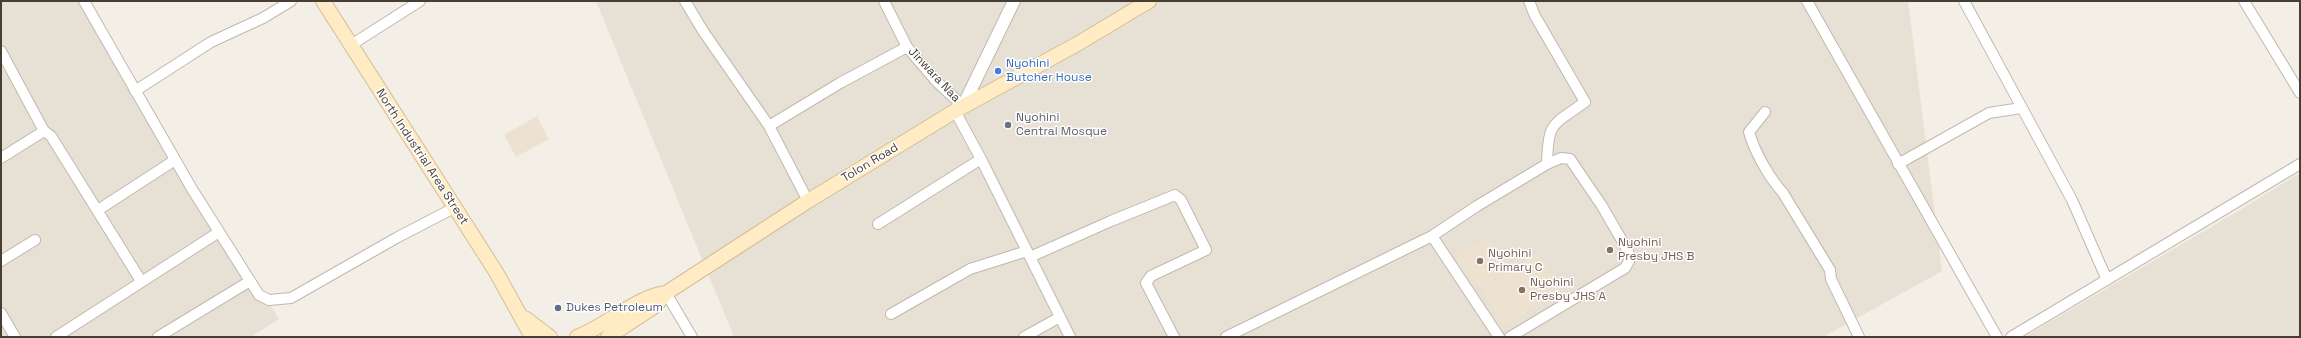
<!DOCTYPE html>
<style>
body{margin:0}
#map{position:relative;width:2301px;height:338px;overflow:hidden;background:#f3eee6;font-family:"Space Grotesk",sans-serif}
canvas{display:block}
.frame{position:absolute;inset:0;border:2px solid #463e35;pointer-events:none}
</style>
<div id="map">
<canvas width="2301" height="338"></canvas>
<div class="frame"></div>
</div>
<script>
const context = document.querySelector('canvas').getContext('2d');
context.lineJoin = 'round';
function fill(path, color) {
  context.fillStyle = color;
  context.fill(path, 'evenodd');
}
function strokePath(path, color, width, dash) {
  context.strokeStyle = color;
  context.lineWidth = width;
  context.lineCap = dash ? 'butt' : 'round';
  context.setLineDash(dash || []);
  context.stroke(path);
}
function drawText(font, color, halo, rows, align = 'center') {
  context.font = font + ' "Space Grotesk",sans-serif';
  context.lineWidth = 3;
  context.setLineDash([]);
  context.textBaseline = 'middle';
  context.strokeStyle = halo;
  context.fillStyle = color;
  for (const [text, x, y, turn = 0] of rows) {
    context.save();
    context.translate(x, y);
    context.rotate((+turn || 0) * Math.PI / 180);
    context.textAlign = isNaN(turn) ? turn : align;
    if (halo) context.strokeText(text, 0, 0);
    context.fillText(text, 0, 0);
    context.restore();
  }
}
fill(new Path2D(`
 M 1,1 L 78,1 L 279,319 L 251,337 L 1,337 Z
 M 596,1 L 1908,1 L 1942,271 L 1823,337 L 734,337 Z
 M 2300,173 L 2300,337 L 2024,337 L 2240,210 Z`), '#e7e0d4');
fill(new Path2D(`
 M 537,116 L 549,139 L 516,157 L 504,135 Z
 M 1486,237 L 1504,265 L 1497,270 L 1501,276 L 1481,288 L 1476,282 L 1472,283 L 1456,257 Z
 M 1537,253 L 1562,290 L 1504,327 L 1482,290 Z`), '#ede2d0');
const minor = new Path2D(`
 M 84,1 L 192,189 L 259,295 L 269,300 L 291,298 L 398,237 L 454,208
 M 685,1 L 703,31 L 769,126 L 808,201
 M 884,1 L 907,47 L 937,82 L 963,106
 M 1529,1 L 1535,16 L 1585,102 C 1552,126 1548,121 1547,164
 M 1807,1 L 1997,337
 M 1964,1 L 2072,200 L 2107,280
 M 2244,1 L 2300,93
 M 351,45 L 420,1
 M 1,51 L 44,131 L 51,136 L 74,173 L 141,281
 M 135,91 L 211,42 L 263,18 L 291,1
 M 955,111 L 981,159 L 1070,337
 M 1765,112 L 1749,132 C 1755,153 1769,177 1783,193 L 1830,270 L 1831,279 L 1859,337
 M 769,126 L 840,83 L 907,47
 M 1,158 L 44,131
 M 1898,164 L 1989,113 L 2021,108
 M 98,210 L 175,160
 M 878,224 L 981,159
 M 1432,236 L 1499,337
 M 1030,257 L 1111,221 L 1175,195 L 1181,200 L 1206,250 L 1151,276 L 1146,283 L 1174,337
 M 1,261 L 35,240
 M 666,293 L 692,337
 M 1,313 L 15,337
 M 891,314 L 970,269 L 1027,251
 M 56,337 L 219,232
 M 158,337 L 250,281
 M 1024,337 L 1060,317
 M 1226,337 L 1432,236 L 1477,206 L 1547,164 L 1561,158 L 1570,159 L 1602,206 L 1628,251 L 1629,261 L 1625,268 L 1510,337
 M 2011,337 L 2300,164`);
const tertiary = new Path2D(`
 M 963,106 L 1014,1`);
const secondary = new Path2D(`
 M 323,1 L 496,272 L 532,337
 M 525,318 L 550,337
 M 577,337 C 606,326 638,296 666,293
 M 608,337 L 655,306 L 666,293 L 808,201 L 955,111 L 1079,43 L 1149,1`);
strokePath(minor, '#c2b8ac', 12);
strokePath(tertiary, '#c2b8ac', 14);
strokePath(secondary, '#d4be95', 16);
strokePath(minor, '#fff', 10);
strokePath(tertiary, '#fff', 12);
strokePath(secondary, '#ffecc5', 14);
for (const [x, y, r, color] of [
 [998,71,4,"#3f7fe0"],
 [1008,125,4,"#6b7280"],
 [1610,250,4,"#8d6e63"],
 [1480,261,4,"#8d6e63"],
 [1522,290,4,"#8d6e63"],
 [558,308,4,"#5c6f8a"]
]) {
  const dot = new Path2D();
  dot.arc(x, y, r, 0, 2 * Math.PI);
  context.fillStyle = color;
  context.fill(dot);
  strokePath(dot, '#fff', 1.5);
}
drawText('12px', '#366cbe', '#fff', [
 ["Nyohini",1006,64],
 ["Butcher House",1006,78]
], 'left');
drawText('12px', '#463e35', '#fff', [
 ["Jinwara Naa",934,75,47],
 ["North Industrial Area Street",422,157,57],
 ["Tolon Road",870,163,-31]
]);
drawText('12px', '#5b616d', '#fff', [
 ["Nyohini",1016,118],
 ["Central Mosque",1016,132]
], 'left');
drawText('12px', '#785e54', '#fff', [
 ["Nyohini",1618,243],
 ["Presby JHS B",1618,257],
 ["Nyohini",1488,254],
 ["Primary C",1488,268],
 ["Nyohini",1530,283],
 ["Presby JHS A",1530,297]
], 'left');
drawText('12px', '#4e5e75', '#fff', [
 ["Dukes Petroleum",566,308]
], 'left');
</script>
